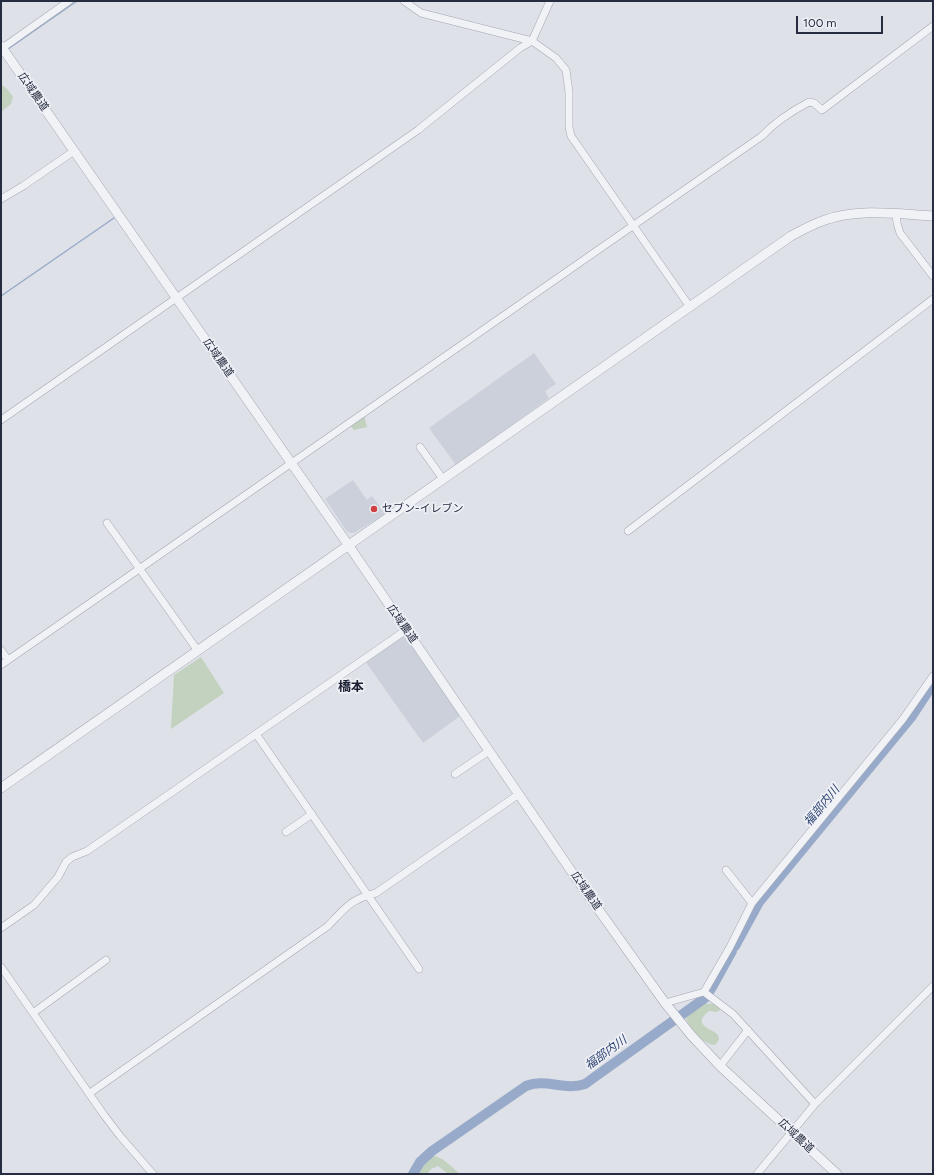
<!DOCTYPE html>
<meta charset="utf-8">
<style>
body{margin:0}
#map{position:relative;width:934px;height:1175px;overflow:hidden;background:#dee1e8;font-family:Figtree,sans-serif}
canvas{display:block}
.frame{position:absolute;inset:0;border:2px solid #272d40;pointer-events:none}
.scale{position:absolute;left:796px;top:16px;width:87px;height:18px;box-sizing:border-box;border:2px solid #272d40;border-top:0;padding-left:5px;font-size:12px;line-height:14px;white-space:nowrap;color:#272d40;-webkit-text-stroke:3px #eef0f6;paint-order:stroke}
</style>
<div id="map">
<canvas width="934" height="1175"></canvas>
<div class="frame"></div>
<div class="scale">100 m</div>
</div>
<script>
const context = document.querySelector('canvas').getContext('2d');
context.lineJoin = 'round';
function fill(path, color) {
  context.fillStyle = color;
  context.fill(path, 'evenodd');
}
function strokePath(path, color, width, dash) {
  context.strokeStyle = color;
  context.lineWidth = width;
  context.lineCap = dash ? 'butt' : 'round';
  context.setLineDash(dash || []);
  context.stroke(path);
}
function drawText(font, color, halo, rows, align = 'center') {
  context.font = font + ' Figtree,"Noto Sans JP",sans-serif';
  context.lineWidth = 3.5;
  context.setLineDash([]);
  context.textBaseline = 'middle';
  context.strokeStyle = halo;
  context.fillStyle = color;
  for (const [text, x, y, turn = 0] of rows) {
    context.save();
    context.translate(x, y);
    context.rotate((+turn || 0) * Math.PI / 180);
    context.textAlign = isNaN(turn) ? turn : align;
    if (halo) context.strokeText(text, 0, 0);
    context.fillText(text, 0, 0);
    context.restore();
  }
}
fill(new Path2D(`
 M 534,353 L 556,384 L 545,391 L 549,398 L 456,465 L 429,428 Z
 M 353,480 L 367,500 L 372,496 L 385,514 L 354,533 L 350,533 L 346,530 L 325,499 Z
 M 403,634 L 460,716 L 423,743 L 365,661 Z`), '#ccd0da');
fill(new Path2D(`
 M 1,84 L 8,90 L 13,97 L 11,104 L 1,112 Z
 M 364,415 L 367,427 L 354,430 L 350,425 Z
 M 201,657 L 224,693 L 171,729 L 174,675 Z
 M 703,1004 C 710,1004 718,1002 720,1010 L 717,1012 L 709,1011 C 684,1031 733,1028 715,1045 C 704,1045 690,1028 686,1019 L 690,1012 Z
 M 429,1156 C 441,1154 451,1167 460,1174 L 448,1174 L 438,1166 L 431,1169 L 427,1174 L 415,1174 L 418,1168 Z`), '#c2d2bf');
strokePath(new Path2D(`
 M 8,49 L 77,1
 M 1,296 L 114,218`), '#98aac9', 1.5);
strokePath(new Path2D(`
 M 735,946 L 759,902 L 912,716 L 933,684
 M 413,1174 L 420,1162 L 432,1151 L 526,1086 C 546,1078 564,1091 585,1084 L 705,998 L 712,987 L 732,951`), '#98aac9', 10);
const minor = new Path2D(`
 M 404,1 L 421,13 L 532,41 L 556,58 L 566,70 L 569,92 L 569,127 L 571,136 L 690,307
 M 1,49 L 69,1
 M 1,199 L 23,186 L 74,151
 M 896,214 L 897,223 L 900,233 L 933,276
 M 1,420 L 418,130 L 520,48 L 532,41 L 550,1
 M 420,447 L 443,479
 M 107,523 L 198,651
 M 628,531 L 933,299
 M 1,650 L 8,660
 M 1,665 L 762,136 C 775,122 792,111 809,102 L 814,103 L 822,110 L 933,26
 M 256,734 L 419,969
 M 455,774 L 489,751
 M 286,832 L 312,814
 M 726,870 L 752,903
 M 1,928 L 34,905 L 58,877 L 66,862 L 72,857 L 87,851 L 406,630
 M 1,967 L 104,1115 L 120,1136 L 153,1174
 M 704,992 L 733,1014 L 815,1104
 M 665,1003 L 704,992 L 730,947 L 752,903 L 903,719 L 933,676
 M 33,1013 L 106,960
 M 720,1066 L 748,1030
 M 90,1093 L 328,926 C 345,908 351,899 376,893 L 519,794
 M 757,1174 L 815,1104 L 933,986`);
const tertiary = new Path2D(`
 M 1,46 L 349,546 L 576,878 L 665,1003 L 691,1035 L 720,1066 L 837,1174
 M 1,788 L 791,236 C 802,230 813,224 825,220 C 859,208 898,214 933,216`);
strokePath(minor, '#a3a7b2', 8);
strokePath(tertiary, '#a3a7b2', 10);
strokePath(minor, '#f1f2f6', 7);
strokePath(tertiary, '#f1f2f6', 9);
for (const [x, y, r, color] of [
 [374,509,4,"#d14043"]
]) {
  const dot = new Path2D();
  dot.arc(x, y, r, 0, 2 * Math.PI);
  context.fillStyle = color;
  context.fill(dot);
  strokePath(dot, '#eef0f6', 1.5);
}
drawText('11px', '#272d40', '#eef0f6', [
 ["広域農道",33,92,55],
 ["広域農道",218,358,55],
 ["広域農道",402,624,55],
 ["広域農道",586,891,55],
 ["広域農道",796,1136,43]
]);
drawText('11px', '#272d40', '#eef0f6', [
 ["セブン-イレブン",382,509]
], 'left');
drawText('italic 12px', '#304674', '#eef0f6', [
 ["福部内川",822,806,-51],
 ["福部内川",606,1053,-36]
]);
drawText('bold 13px', '#191e30', '#eef0f6', [
 ["橋本",351,687]
]);
</script>
